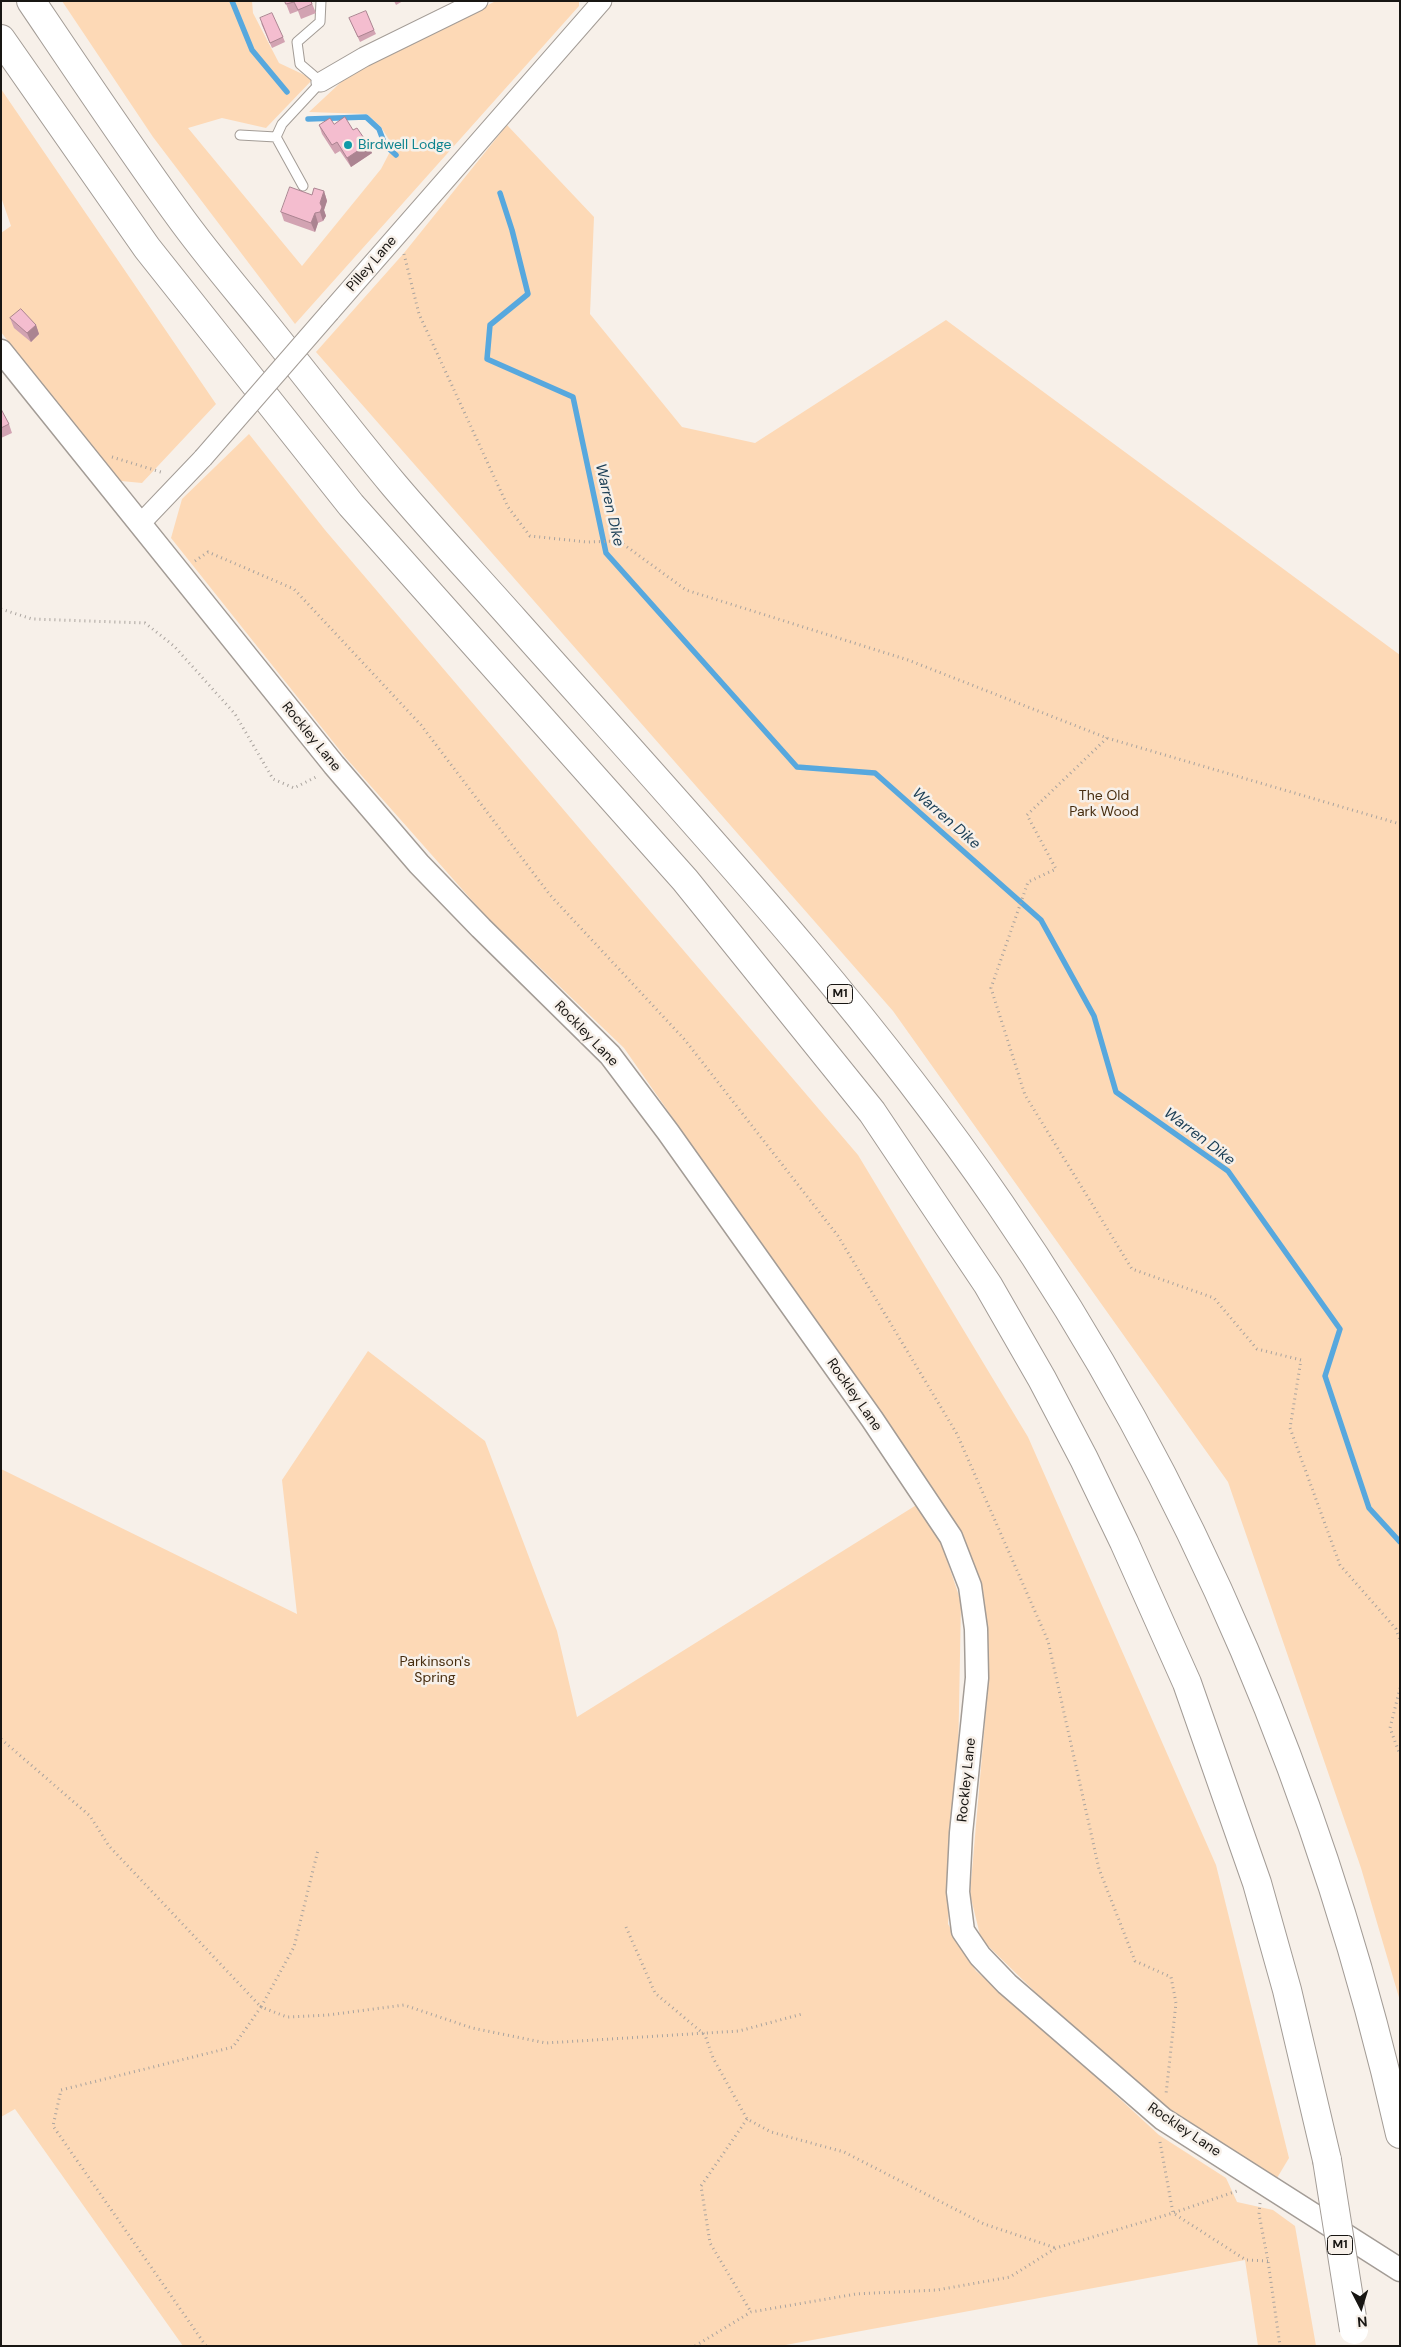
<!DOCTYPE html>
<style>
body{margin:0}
#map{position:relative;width:1401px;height:2347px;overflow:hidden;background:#f7f0e9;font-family:"DM Sans",sans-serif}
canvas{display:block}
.frame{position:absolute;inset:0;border:2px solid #181613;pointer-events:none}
.north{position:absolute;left:1336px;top:2282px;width:50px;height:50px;-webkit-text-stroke:4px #f7f0e9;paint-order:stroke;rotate:175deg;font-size:14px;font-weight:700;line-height:20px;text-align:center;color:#181613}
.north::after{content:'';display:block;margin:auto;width:18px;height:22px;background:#181613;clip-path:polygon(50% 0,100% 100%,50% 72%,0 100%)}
</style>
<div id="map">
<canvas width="1401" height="2347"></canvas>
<div class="frame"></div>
<div class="north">N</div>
</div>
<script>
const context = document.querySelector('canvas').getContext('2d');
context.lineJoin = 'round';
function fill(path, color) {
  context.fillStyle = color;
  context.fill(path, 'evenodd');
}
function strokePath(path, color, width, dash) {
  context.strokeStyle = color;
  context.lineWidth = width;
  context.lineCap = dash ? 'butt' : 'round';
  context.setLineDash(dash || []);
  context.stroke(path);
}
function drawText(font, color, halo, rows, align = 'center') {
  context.font = font + ' "DM Sans",sans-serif';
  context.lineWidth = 5;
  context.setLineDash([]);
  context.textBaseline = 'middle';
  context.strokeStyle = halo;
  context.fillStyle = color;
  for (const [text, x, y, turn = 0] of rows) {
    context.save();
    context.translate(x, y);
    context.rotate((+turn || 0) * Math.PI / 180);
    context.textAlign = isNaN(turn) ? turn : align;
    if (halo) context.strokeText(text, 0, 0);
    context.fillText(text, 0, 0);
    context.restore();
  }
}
fill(new Path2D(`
 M 62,1 L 252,1 L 253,13 L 279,63 L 313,79 L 266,128 L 222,118 L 188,128 L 302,266 L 381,169 L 393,146 L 381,127 L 367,114 L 309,112 L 354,70 L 496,1 L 579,1 L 579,6 L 295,324 L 153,137 Z
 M 1,89 L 216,404 L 142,483 L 121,481 L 38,381 L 1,332 L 1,233 L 11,226 L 1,197 Z
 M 507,125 L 594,217 L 590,314 L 682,427 L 755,443 L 946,320 L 1400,655 L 1400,2001 L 1361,1868 L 1228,1482 L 893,1011 L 316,352 L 404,253 Z
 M 249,434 L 325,530 L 858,1155 L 1028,1437 L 1216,1865 L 1289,2158 L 1277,2178 L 1159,2102 L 1073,2029 L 981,1939 L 970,1894 L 989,1675 L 983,1590 L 959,1529 L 624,1048 L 484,914 L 346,758 L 171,538 L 182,499 Z
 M 368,1351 L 485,1441 L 557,1631 L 577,1717 L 918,1504 L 942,1545 L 961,1602 L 958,1762 L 948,1924 L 976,1971 L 1056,2040 L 1159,2135 L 1226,2178 L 1237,2202 L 1273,2210 L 1295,2226 L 1316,2346 L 1258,2346 L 1245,2260 L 780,2346 L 183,2346 L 15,2109 L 1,2117 L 1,1469 L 297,1614 L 282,1480 Z`), '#fdd9b6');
strokePath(new Path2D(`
 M 232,1 L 252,50 L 287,92
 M 308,119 L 366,117 L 379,129 L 385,145 L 396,155
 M 500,193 L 512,230 L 528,294 L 490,325 L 487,359 L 573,397 L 606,553 L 797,767 L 875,773 L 1041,920 L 1094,1016 L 1116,1092 L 1228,1171 L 1340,1329 L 1325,1376 L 1369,1508 L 1400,1542`), '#57a8de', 5.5);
const service = new Path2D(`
 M 240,135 L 276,137
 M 276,137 L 282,124 L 321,82 L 300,64 L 297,42 L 320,22 L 321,1
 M 276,137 L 303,186`);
const minor = new Path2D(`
 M 321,82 L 364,57 L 478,1
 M 330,312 L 602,1
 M 140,524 L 203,458`);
const tertiary = new Path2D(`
 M 1,351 L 334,765 L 419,864 L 481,928 L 610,1055 L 668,1132 L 872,1419 L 951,1537 L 970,1586 L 976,1629 L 977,1678 L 961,1833 L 958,1892 L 963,1931 L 980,1956 L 1007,1984 L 1163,2119 L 1400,2270`);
const motorway = new Path2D(`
 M 31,1 C 79,72 127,144 177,213 C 207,255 241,294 273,334 C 314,385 353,436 394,485 C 433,531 474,575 514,620 C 682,809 857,995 1000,1204 C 1192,1483 1326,1804 1400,2134
 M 1,39 L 147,248 L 351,505 L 685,880 L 872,1112 L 988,1285 L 1042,1379 L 1084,1459 L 1124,1542 L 1187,1683 L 1257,1883 L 1287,1990 L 1327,2160`);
strokePath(service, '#a39c96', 11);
strokePath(minor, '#a39c96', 21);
strokePath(tertiary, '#a39c96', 25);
strokePath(motorway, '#a39c96', 30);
strokePath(new Path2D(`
 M 404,254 L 419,314 L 508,507 L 530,536 L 587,542 L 619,541 L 686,590 L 908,660 L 1107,738 L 1400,824
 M 112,457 L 164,473
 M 195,561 L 208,552 L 294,589 L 421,725 L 550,895 L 685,1040 L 838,1236 L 957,1434 L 1048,1641 L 1099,1869 L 1135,1961 L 1171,1977 L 1176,2003 L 1166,2094
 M 1,609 L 32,619 L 145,623 L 174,646 L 235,714 L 273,779 L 294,788 L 318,776
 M 1107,738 L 1027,815 L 1056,869 L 1028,882 L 991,988 L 1025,1095 L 1132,1269 L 1214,1298 L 1257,1349 L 1301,1360 L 1290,1428 L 1340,1565 L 1396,1629 L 1400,1640
 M 1400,1688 L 1390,1728 L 1400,1755
 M 1,1739 L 90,1816 L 109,1846 L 261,2007 L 294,1947 L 318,1850
 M 626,1927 L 655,1993 L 705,2035 L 713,2058 L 747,2119 L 771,2132 L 844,2152 L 984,2224 L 1056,2248
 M 747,2119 L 701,2186 L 710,2243 L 751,2312
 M 1160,2142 L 1173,2213 L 1246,2260 L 1268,2261
 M 1260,2203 L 1259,2214 L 1268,2261 L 1280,2346
 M 206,2346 L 53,2126 L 61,2090 L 233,2047 L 261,2007 L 287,2017 L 328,2015 L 404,2005 L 472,2028 L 546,2043 L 739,2031 L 802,2014
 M 695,2346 L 751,2312 L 856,2294 L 937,2290 L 1010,2277 L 1056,2248 L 1173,2213 L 1237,2191`), '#a9a39e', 3, [1, 4]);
strokePath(service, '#fff', 9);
strokePath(minor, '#fff', 19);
strokePath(tertiary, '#fff', 22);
strokePath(motorway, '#fff', 28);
const minorBridge = new Path2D(`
 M 203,458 L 330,312`);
const motorwayBridge = new Path2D(`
 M 1327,2160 L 1354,2330`);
strokePath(minorBridge, '#a39c96', 21, []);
strokePath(motorwayBridge, '#a39c96', 30, []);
strokePath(minorBridge, '#fff', 19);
strokePath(motorwayBridge, '#fff', 28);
fill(new Path2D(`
 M 285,1 L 311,1 L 316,13 L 301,19 L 298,11 L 290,14 Z
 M 394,1 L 403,1 L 396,5 Z
 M 349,18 L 374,30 L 376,34 L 360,42 Z
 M 261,23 L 283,37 L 285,42 L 272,48 Z
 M 319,125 L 353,130 L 368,144 L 372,153 L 351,167 L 340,151 L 335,154 L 322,134 Z
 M 324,191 L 327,201 L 324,210 L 326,216 L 323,221 L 318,223 L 315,232 L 284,221 L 281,212 L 312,195 Z
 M 10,318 L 36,325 L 39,334 L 31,342 L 14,328 Z
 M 1,409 L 9,424 L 12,433 L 1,438 Z`), '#d2a3b2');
fill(new Path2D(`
 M 368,144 L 372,153 L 351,167 L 347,158 Z
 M 324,191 L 327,201 L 324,210 L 326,216 L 323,221 L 320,212 L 320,203 Z
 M 315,213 L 318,223 L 315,232 L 311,223 Z
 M 36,325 L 39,334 L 31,342 L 27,333 Z`), '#ab8491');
const building = new Path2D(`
 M 285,1 L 311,1 L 312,4 L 298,10 L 294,2 L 286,4 Z
 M 366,11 L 374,30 L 358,37 L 349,18 Z
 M 272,13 L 283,37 L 270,43 L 260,18 Z
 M 345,117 L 353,130 L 357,128 L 368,144 L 347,158 L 337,142 L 332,145 L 319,125 L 330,118 L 334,124 Z
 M 290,187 L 312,195 L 314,188 L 324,191 L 320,203 L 322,207 L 320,212 L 315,213 L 311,223 L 281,212 Z
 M 21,309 L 36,325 L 27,333 L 10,318 Z
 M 1,409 L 9,424 L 1,428 Z`);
fill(building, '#f4bdcf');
strokePath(building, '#ab8491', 1);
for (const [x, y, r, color] of [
 [348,145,5,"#0f9aa8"]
]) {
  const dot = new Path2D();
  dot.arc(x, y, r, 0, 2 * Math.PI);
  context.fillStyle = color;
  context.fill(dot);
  strokePath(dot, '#f7f0e9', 2);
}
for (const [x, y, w] of [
 [840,994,25],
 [1340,2245,25]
]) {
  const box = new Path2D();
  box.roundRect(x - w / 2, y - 9.5, w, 19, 4);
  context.fillStyle = '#f7f0e9';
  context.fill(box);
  strokePath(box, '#181613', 1);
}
drawText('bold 12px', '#181613', null, [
 ["M1",840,994],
 ["M1",1340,2245]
]);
drawText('14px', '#0d838f', '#f7f0e9', [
 ["Birdwell Lodge",358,145]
], 'left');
drawText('14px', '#181613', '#f7f0e9', [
 ["Pilley Lane",372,264,-49],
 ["Rockley Lane",311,737,51],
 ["Rockley Lane",586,1034,46],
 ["Rockley Lane",854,1395,55],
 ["Rockley Lane",967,1780,-84],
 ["Rockley Lane",1184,2130,34]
]);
drawText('14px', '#472d0f', '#f7f0e9', [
 ["The Old",1104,796],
 ["Park Wood",1104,812],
 ["Parkinson's",435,1662],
 ["Spring",435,1678]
]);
drawText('italic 15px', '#1d4057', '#f7f0e9', [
 ["Warren Dike",609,505,77],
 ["Warren Dike",946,819,41],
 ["Warren Dike",1199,1137,37]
]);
</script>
